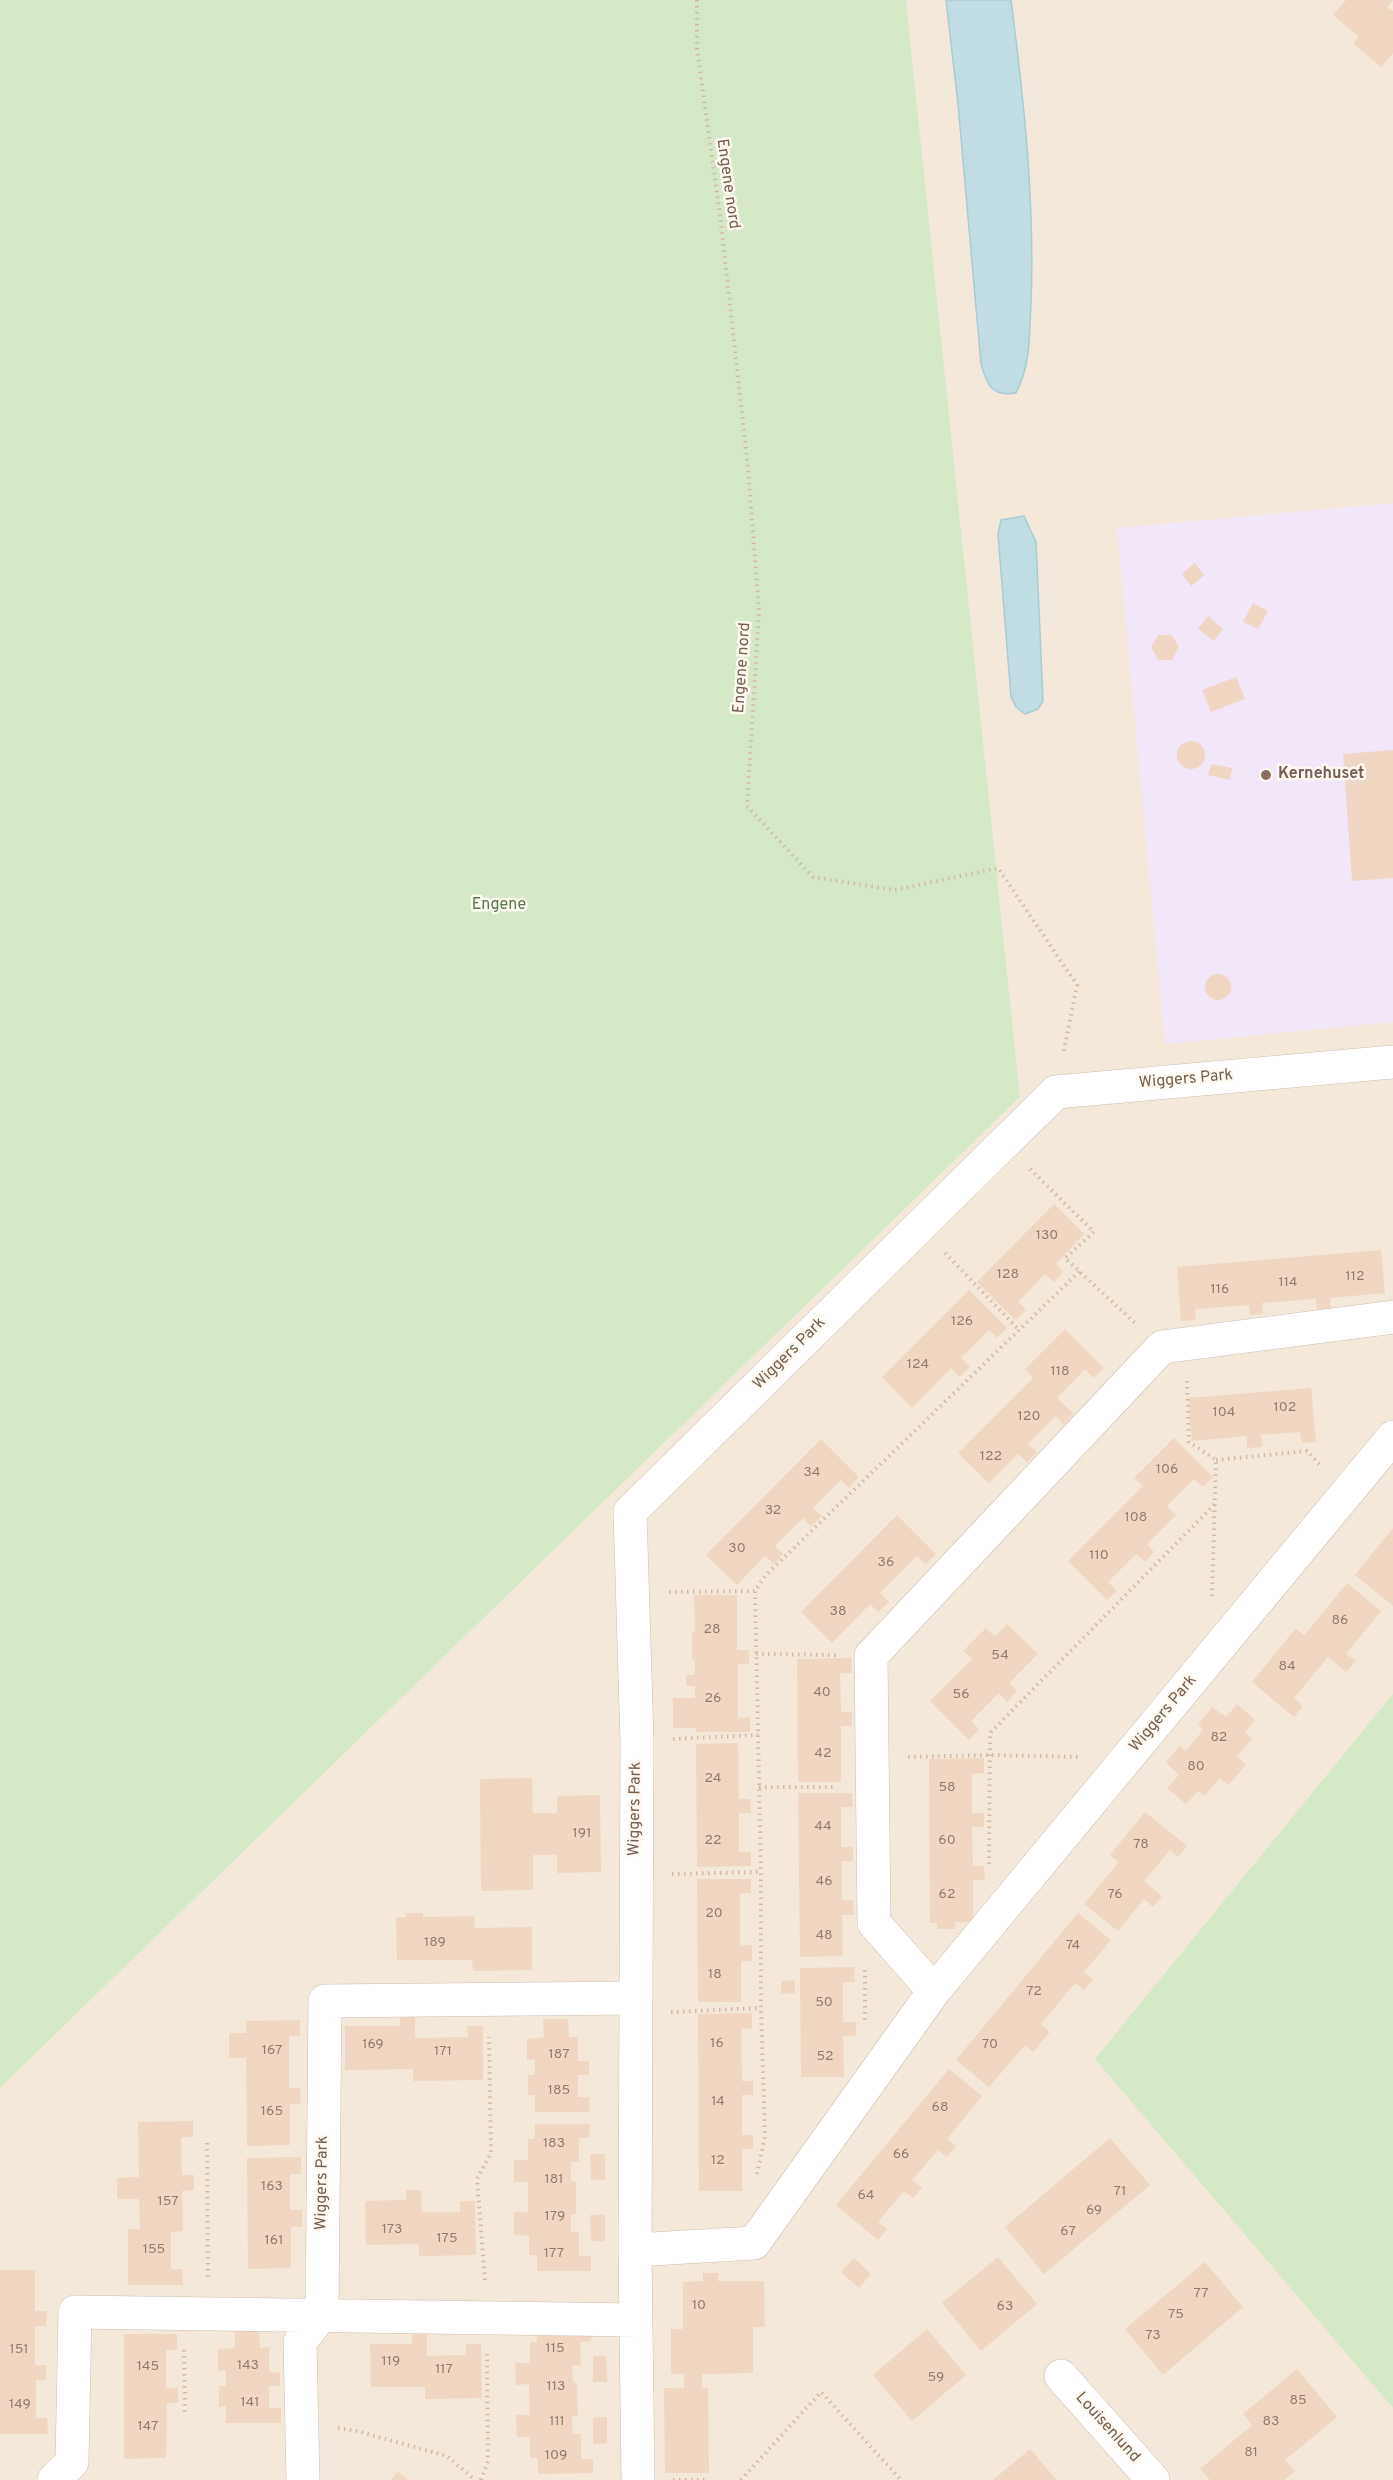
<!DOCTYPE html>
<style>
body{margin:0}
canvas{display:block;background:#fbf6ea}
</style>
<canvas width="1393" height="2480"></canvas>
<script>
const context = document.querySelector('canvas').getContext('2d');
context.lineJoin = 'round';
function fill(path, color) {
  context.fillStyle = color;
  context.fill(path, 'evenodd');
}
function strokePath(path, color, width, dash) {
  context.strokeStyle = color;
  context.lineWidth = width;
  context.lineCap = dash ? 'butt' : 'round';
  context.setLineDash(dash || []);
  context.stroke(path);
}
function drawText(font, color, halo, rows, align = 'center') {
  context.font = font + ' Overpass,sans-serif';
  context.lineWidth = 5;
  context.setLineDash([]);
  context.textBaseline = 'middle';
  context.strokeStyle = halo;
  context.fillStyle = color;
  for (const [text, x, y, turn = 0] of rows) {
    context.save();
    context.translate(x, y);
    context.rotate((+turn || 0) * Math.PI / 180);
    context.textAlign = isNaN(turn) ? turn : align;
    if (halo) context.strokeText(text, 0, 0);
    context.fillText(text, 0, 0);
    context.restore();
  }
}
fill(new Path2D(`
 M 906,0 L 1393,0 L 1393,2480 L 0,2480 L 0,2088 L 1020,1097 Z`), '#f3e8d9');
fill(new Path2D(`
 M 1393,503 L 1393,1022 L 1165,1044 L 1117,528 Z`), '#f2e7f8');
fill(new Path2D(`
 M 0,0 L 906,0 L 1020,1097 L 0,2088 Z
 M 1393,1694 L 1393,2408 L 1095,2059 Z`), '#d5e9c9');
const water = new Path2D(`
 M 946,0 L 1011,0 C 1024,101 1035,202 1031,304 C 1029,335 1031,365 1016,393 C 991,397 987,384 981,364 L 958,104 Z
 M 1024,516 L 1036,542 L 1043,701 L 1038,709 L 1025,714 L 1016,707 L 1011,697 L 998,534 L 1001,520 Z`);
fill(water, '#c0dde4');
strokePath(water, '#a7ccd5', 1.5);
fill(new Path2D(`
 M 1346,0 L 1393,0 L 1387,7 L 1393,11 L 1393,53 L 1381,67 L 1353,43 L 1359,37 L 1333,15 Z
 M 1195,563 L 1204,575 L 1191,586 L 1182,574 Z
 M 1253,603 L 1268,611 L 1258,629 L 1243,622 Z
 M 1208,616 L 1223,629 L 1214,641 L 1198,629 Z
 M 1158,635 L 1172,635 L 1179,647 L 1172,660 L 1158,660 L 1151,647 Z
 M 1236,677 L 1245,699 L 1211,712 L 1202,690 Z
 M1177 755a14 14 0 1 1 28 0a14 14 0 1 1-28 0Z
 M 1393,750 L 1393,878 L 1352,881 L 1343,754 Z
 M 1211,764 L 1232,768 L 1230,780 L 1208,775 Z
 M1205 987a13 13 0 1 1 26 0a13 13 0 1 1-26 0Z
 M 1054,1204 L 1084,1234 L 1056,1264 L 1063,1272 L 1054,1282 L 1045,1274 L 1018,1302 L 1026,1310 L 1015,1320 L 977,1282 Z
 M 1381,1250 L 1385,1293 L 1330,1298 L 1331,1308 L 1317,1310 L 1316,1299 L 1262,1303 L 1263,1314 L 1250,1315 L 1249,1305 L 1195,1309 L 1196,1320 L 1181,1321 L 1177,1267 Z
 M 969,1290 L 1007,1328 L 997,1338 L 989,1330 L 961,1358 L 970,1367 L 959,1377 L 951,1368 L 912,1408 L 882,1377 Z
 M 1065,1329 L 1104,1368 L 1093,1378 L 1085,1369 L 1057,1398 L 1074,1414 L 1064,1425 L 1056,1416 L 1028,1444 L 1037,1452 L 1027,1462 L 1018,1454 L 989,1483 L 958,1453 L 1033,1378 L 1025,1369 Z
 M 1311,1388 L 1316,1442 L 1302,1443 L 1300,1432 L 1261,1435 L 1262,1447 L 1247,1448 L 1247,1436 L 1192,1441 L 1188,1398 Z
 M 1174,1438 L 1213,1477 L 1203,1487 L 1194,1479 L 1167,1506 L 1176,1515 L 1147,1544 L 1154,1552 L 1145,1562 L 1136,1554 L 1108,1582 L 1117,1591 L 1107,1600 L 1068,1561 L 1143,1486 L 1134,1478 Z
 M 821,1439 L 859,1477 L 849,1488 L 841,1480 L 813,1508 L 822,1516 L 811,1526 L 803,1518 L 775,1546 L 783,1554 L 774,1564 L 765,1556 L 737,1585 L 706,1555 Z
 M 897,1515 L 936,1554 L 926,1564 L 917,1556 L 880,1593 L 889,1602 L 878,1612 L 870,1604 L 832,1643 L 801,1612 Z
 M 1393,1528 L 1393,1606 L 1355,1575 Z
 M 1347,1583 L 1381,1611 L 1346,1654 L 1356,1661 L 1346,1672 L 1328,1657 L 1294,1698 L 1303,1706 L 1294,1717 L 1252,1682 L 1296,1628 L 1304,1636 Z
 M 694,1595 L 737,1595 L 737,1650 L 749,1650 L 749,1664 L 738,1664 L 738,1718 L 750,1717 L 750,1732 L 695,1732 L 696,1728 L 673,1728 L 673,1698 L 695,1698 L 695,1686 L 686,1686 L 686,1675 L 695,1675 L 695,1659 L 692,1659 L 692,1632 L 695,1632 Z
 M 1007,1624 L 1038,1654 L 1009,1683 L 1017,1691 L 1007,1702 L 999,1693 L 971,1721 L 979,1729 L 969,1740 L 930,1701 L 972,1659 L 963,1651 L 986,1628 L 995,1637 Z
 M 851,1658 L 852,1673 L 840,1673 L 841,1712 L 852,1712 L 852,1726 L 841,1726 L 841,1782 L 798,1782 L 797,1659 Z
 M 1237,1704 L 1255,1720 L 1245,1732 L 1252,1738 L 1237,1757 L 1246,1765 L 1228,1785 L 1220,1778 L 1204,1796 L 1198,1791 L 1186,1804 L 1167,1788 L 1179,1775 L 1166,1762 L 1180,1746 L 1186,1751 L 1203,1730 L 1198,1725 L 1212,1707 L 1226,1717 Z
 M 738,1743 L 739,1799 L 750,1799 L 751,1813 L 739,1813 L 739,1852 L 751,1852 L 751,1866 L 697,1867 L 696,1744 Z
 M 984,1758 L 984,1773 L 972,1774 L 972,1813 L 984,1813 L 984,1827 L 972,1827 L 973,1866 L 984,1866 L 985,1880 L 973,1880 L 973,1922 L 955,1922 L 955,1929 L 937,1929 L 937,1923 L 930,1923 L 929,1759 Z
 M 532,1778 L 533,1813 L 557,1813 L 557,1796 L 600,1795 L 601,1872 L 557,1873 L 557,1855 L 533,1855 L 533,1890 L 481,1891 L 480,1779 Z
 M 798,1793 L 852,1793 L 853,1807 L 841,1807 L 841,1847 L 853,1847 L 853,1861 L 842,1861 L 842,1900 L 853,1900 L 854,1915 L 842,1915 L 843,1956 L 800,1957 Z
 M 1145,1812 L 1187,1846 L 1178,1857 L 1170,1850 L 1144,1881 L 1162,1896 L 1153,1907 L 1144,1899 L 1118,1931 L 1084,1904 L 1119,1862 L 1110,1855 Z
 M 697,1879 L 751,1879 L 751,1893 L 740,1893 L 740,1946 L 752,1945 L 752,1961 L 741,1961 L 741,2002 L 698,2002 Z
 M 406,1913 L 423,1913 L 423,1917 L 475,1916 L 474,1928 L 532,1927 L 532,1970 L 473,1971 L 472,1960 L 397,1960 L 396,1917 L 406,1917 Z
 M 1078,1913 L 1111,1940 L 1084,1972 L 1093,1979 L 1084,1990 L 1075,1983 L 1041,2024 L 1050,2032 L 1033,2052 L 1025,2045 L 989,2087 L 956,2060 Z
 M 854,1967 L 855,1982 L 843,1982 L 843,2022 L 856,2022 L 856,2036 L 843,2036 L 844,2077 L 801,2077 L 800,1968 Z
 M 795,1980 L 795,1993 L 781,1994 L 781,1981 Z
 M 752,2013 L 752,2028 L 741,2029 L 742,2081 L 753,2081 L 753,2095 L 742,2095 L 742,2135 L 753,2135 L 753,2149 L 742,2149 L 742,2191 L 699,2191 L 698,2014 Z
 M 400,2015 L 415,2015 L 415,2038 L 468,2037 L 467,2026 L 483,2026 L 483,2080 L 413,2081 L 413,2069 L 345,2070 L 345,2026 L 400,2026 Z
 M 543,2019 L 568,2019 L 569,2037 L 578,2037 L 578,2061 L 589,2061 L 589,2075 L 578,2075 L 578,2097 L 589,2097 L 590,2112 L 535,2112 L 535,2095 L 528,2095 L 528,2075 L 535,2075 L 535,2059 L 527,2060 L 527,2039 L 544,2037 Z
 M 300,2020 L 300,2036 L 289,2036 L 289,2088 L 300,2088 L 301,2104 L 290,2104 L 290,2145 L 247,2146 L 246,2058 L 229,2058 L 229,2033 L 246,2033 L 246,2021 Z
 M 949,2069 L 982,2096 L 947,2139 L 956,2146 L 946,2157 L 938,2150 L 912,2180 L 922,2188 L 913,2198 L 904,2191 L 878,2222 L 887,2229 L 878,2240 L 836,2205 Z
 M 193,2121 L 193,2137 L 181,2137 L 182,2175 L 194,2175 L 194,2190 L 182,2191 L 183,2231 L 171,2232 L 171,2269 L 182,2269 L 183,2285 L 128,2285 L 128,2229 L 140,2229 L 139,2199 L 117,2199 L 117,2178 L 139,2177 L 138,2122 Z
 M 535,2124 L 590,2124 L 589,2138 L 579,2138 L 579,2162 L 571,2162 L 571,2181 L 576,2181 L 576,2214 L 571,2214 L 571,2232 L 579,2232 L 579,2256 L 591,2256 L 591,2271 L 537,2271 L 537,2255 L 529,2255 L 529,2236 L 514,2234 L 514,2212 L 528,2212 L 528,2182 L 514,2182 L 514,2160 L 528,2160 L 528,2139 L 535,2139 Z
 M 1110,2138 L 1150,2185 L 1044,2274 L 1005,2227 Z
 M 590,2154 L 605,2154 L 605,2180 L 591,2180 Z
 M 301,2157 L 301,2174 L 290,2174 L 290,2210 L 302,2210 L 302,2227 L 291,2227 L 291,2268 L 248,2269 L 247,2158 Z
 M 406,2190 L 421,2190 L 422,2212 L 460,2212 L 460,2201 L 475,2201 L 476,2255 L 419,2256 L 419,2244 L 366,2245 L 365,2201 L 406,2200 Z
 M 590,2215 L 605,2215 L 605,2241 L 591,2241 Z
 M 998,2257 L 1037,2304 L 981,2351 L 942,2303 Z
 M 854,2258 L 871,2274 L 859,2288 L 841,2272 Z
 M 1205,2262 L 1243,2307 L 1163,2375 L 1125,2329 Z
 M 0,2270 L 35,2270 L 35,2311 L 47,2311 L 46,2326 L 35,2326 L 35,2365 L 46,2365 L 46,2380 L 36,2380 L 36,2418 L 47,2418 L 48,2434 L 0,2434 Z
 M 703,2273 L 718,2273 L 718,2281 L 764,2281 L 765,2327 L 753,2327 L 753,2373 L 702,2374 L 702,2388 L 708,2388 L 709,2473 L 665,2473 L 664,2388 L 684,2388 L 684,2374 L 671,2374 L 671,2329 L 683,2329 L 683,2282 L 703,2281 Z
 M 592,2325 L 591,2341 L 580,2342 L 581,2365 L 572,2365 L 573,2383 L 577,2383 L 578,2416 L 572,2416 L 573,2434 L 581,2434 L 581,2459 L 593,2459 L 593,2473 L 538,2474 L 538,2458 L 530,2458 L 530,2437 L 517,2437 L 516,2415 L 530,2415 L 529,2384 L 516,2385 L 515,2363 L 530,2363 L 530,2342 L 537,2342 L 537,2326 Z
 M 927,2329 L 966,2375 L 912,2421 L 873,2375 Z
 M 235,2330 L 259,2331 L 260,2348 L 269,2347 L 269,2372 L 280,2373 L 280,2386 L 269,2386 L 269,2408 L 281,2408 L 281,2423 L 226,2423 L 226,2406 L 219,2407 L 219,2386 L 226,2386 L 226,2370 L 218,2371 L 218,2349 L 235,2348 Z
 M 412,2332 L 427,2332 L 427,2356 L 466,2355 L 466,2344 L 481,2344 L 482,2398 L 425,2399 L 425,2387 L 371,2387 L 370,2344 L 412,2344 Z
 M 124,2334 L 177,2334 L 177,2350 L 166,2350 L 166,2388 L 178,2388 L 178,2403 L 167,2403 L 166,2458 L 124,2459 Z
 M 593,2356 L 606,2356 L 607,2382 L 593,2382 Z
 M 1297,2369 L 1337,2417 L 1285,2460 L 1295,2471 L 1284,2480 L 1210,2480 L 1200,2469 L 1252,2425 L 1243,2414 Z
 M 607,2417 L 607,2443 L 593,2444 L 593,2418 Z
 M 1030,2449 L 1057,2480 L 993,2480 Z
 M 398,2472 L 408,2480 L 391,2480 Z`), '#efd7c4');
const minor = new Path2D(`
 M 934,1991 L 874,1923 L 871,1656 L 1162,1347 L 1393,1317
 M 635,2250 L 754,2243 L 934,1991 L 1393,1437
 M 1061,2376 L 1153,2480
 M 54,2480 L 72,2462 L 75,2312 L 636,2320
 M 303,2480 L 300,2342 L 322,2314 L 325,2001 L 634,1998
 M 638,2480 L 635,2250 L 637,1741 L 630,1512 L 1056,1092 L 1393,1062`);
strokePath(minor, '#cdbeb1', 34);
strokePath(new Path2D(`
 M 697,0 L 697,49 L 720,215 L 748,468 L 759,611 L 747,806 L 813,877 L 895,890 L 998,868 L 1077,985 L 1063,1055
 M 1030,1169 L 1094,1232 L 1065,1258 L 1135,1323
 M 945,1253 L 1019,1330
 M 1187,1381 L 1189,1442 L 1216,1460 L 1212,1597
 M 1216,1460 L 1307,1451 L 1322,1467
 M 669,1592 L 754,1591
 M 756,1654 L 837,1655
 M 673,1739 L 758,1735
 M 908,1757 L 990,1755 L 1081,1757
 M 759,1787 L 837,1787
 M 989,1864 L 990,1733 L 1215,1504
 M 672,1874 L 761,1872
 M 865,1970 L 865,2023
 M 671,2012 L 761,2008
 M 207,2143 L 208,2277
 M 757,2174 L 765,2136 L 761,2008 L 761,1872 L 755,1591 L 765,1576 L 1080,1271
 M 485,2280 L 477,2179 L 491,2153 L 489,2037
 M 184,2350 L 185,2415
 M 338,2428 L 357,2431 L 447,2456 L 475,2480
 M 481,2480 L 488,2461 L 487,2354
 M 673,2480 L 705,2480
 M 741,2480 L 821,2392 L 901,2480`), '#d4baa6', 4, [1.5, 4.5]);
strokePath(minor, '#fff', 33);
for (const [x, y, r, color] of [
 [1266,775,6,"#8d6e63"]
]) {
  const dot = new Path2D();
  dot.arc(x, y, r, 0, 2 * Math.PI);
  context.fillStyle = color;
  context.fill(dot);
  strokePath(dot, '#fef9f1', 2);
}
drawText('14px', '#947c6c', null, [
 ["130",1047,1236],
 ["128",1008,1275],
 ["112",1355,1277],
 ["114",1288,1283],
 ["116",1220,1290],
 ["126",962,1322],
 ["124",918,1365],
 ["118",1060,1372],
 ["102",1285,1408],
 ["104",1224,1413],
 ["120",1029,1417],
 ["122",991,1457],
 ["106",1167,1470],
 ["34",812,1473],
 ["32",773,1511],
 ["108",1136,1518],
 ["30",737,1549],
 ["110",1099,1556],
 ["36",886,1563],
 ["38",838,1612],
 ["86",1340,1621],
 ["28",712,1630],
 ["54",1000,1656],
 ["84",1287,1667],
 ["40",822,1693],
 ["56",961,1695],
 ["26",713,1699],
 ["82",1219,1738],
 ["42",823,1754],
 ["80",1196,1767],
 ["24",713,1779],
 ["58",947,1788],
 ["44",823,1827],
 ["191",582,1834],
 ["22",713,1841],
 ["60",947,1841],
 ["78",1141,1845],
 ["46",824,1882],
 ["62",947,1895],
 ["76",1115,1895],
 ["20",714,1914],
 ["48",824,1936],
 ["189",435,1943],
 ["74",1073,1946],
 ["18",715,1975],
 ["72",1034,1992],
 ["50",824,2003],
 ["16",717,2044],
 ["169",373,2045],
 ["70",990,2045],
 ["167",272,2051],
 ["171",443,2052],
 ["187",559,2055],
 ["52",825,2057],
 ["185",559,2091],
 ["14",718,2102],
 ["68",940,2108],
 ["165",272,2112],
 ["183",554,2144],
 ["66",901,2155],
 ["12",718,2161],
 ["181",554,2180],
 ["163",272,2187],
 ["71",1120,2192],
 ["64",866,2196],
 ["157",168,2202],
 ["69",1094,2211],
 ["179",555,2217],
 ["173",392,2230],
 ["67",1068,2232],
 ["175",447,2239],
 ["161",274,2241],
 ["155",154,2250],
 ["177",554,2254],
 ["77",1201,2294],
 ["10",699,2306],
 ["63",1005,2307],
 ["75",1176,2315],
 ["73",1153,2336],
 ["115",555,2349],
 ["151",19,2350],
 ["119",391,2362],
 ["143",248,2366],
 ["145",148,2367],
 ["117",444,2370],
 ["59",936,2378],
 ["113",556,2387],
 ["85",1298,2401],
 ["141",250,2403],
 ["149",20,2405],
 ["111",557,2422],
 ["83",1271,2422],
 ["147",148,2427],
 ["81",1251,2453],
 ["109",556,2456]
]);
drawText('16px', '#755e4f', '#fef9f1', [
 ["Engene nord",727,184,82],
 ["Engene nord",743,668,-86],
 ["Wiggers Park",1186,1080,-5],
 ["Wiggers Park",790,1354,-45],
 ["Wiggers Park",1164,1714,-50],
 ["Wiggers Park",636,1809,-89],
 ["Wiggers Park",323,2183,-89],
 ["Louisenlund",1107,2428,48]
]);
drawText('bold 16px', '#785e54', '#fef9f1', [
 ["Kernehuset",1278,775]
], 'left');
drawText('16px', '#547947', '#fef9f1', [
 ["Engene",499,906]
]);
</script>
